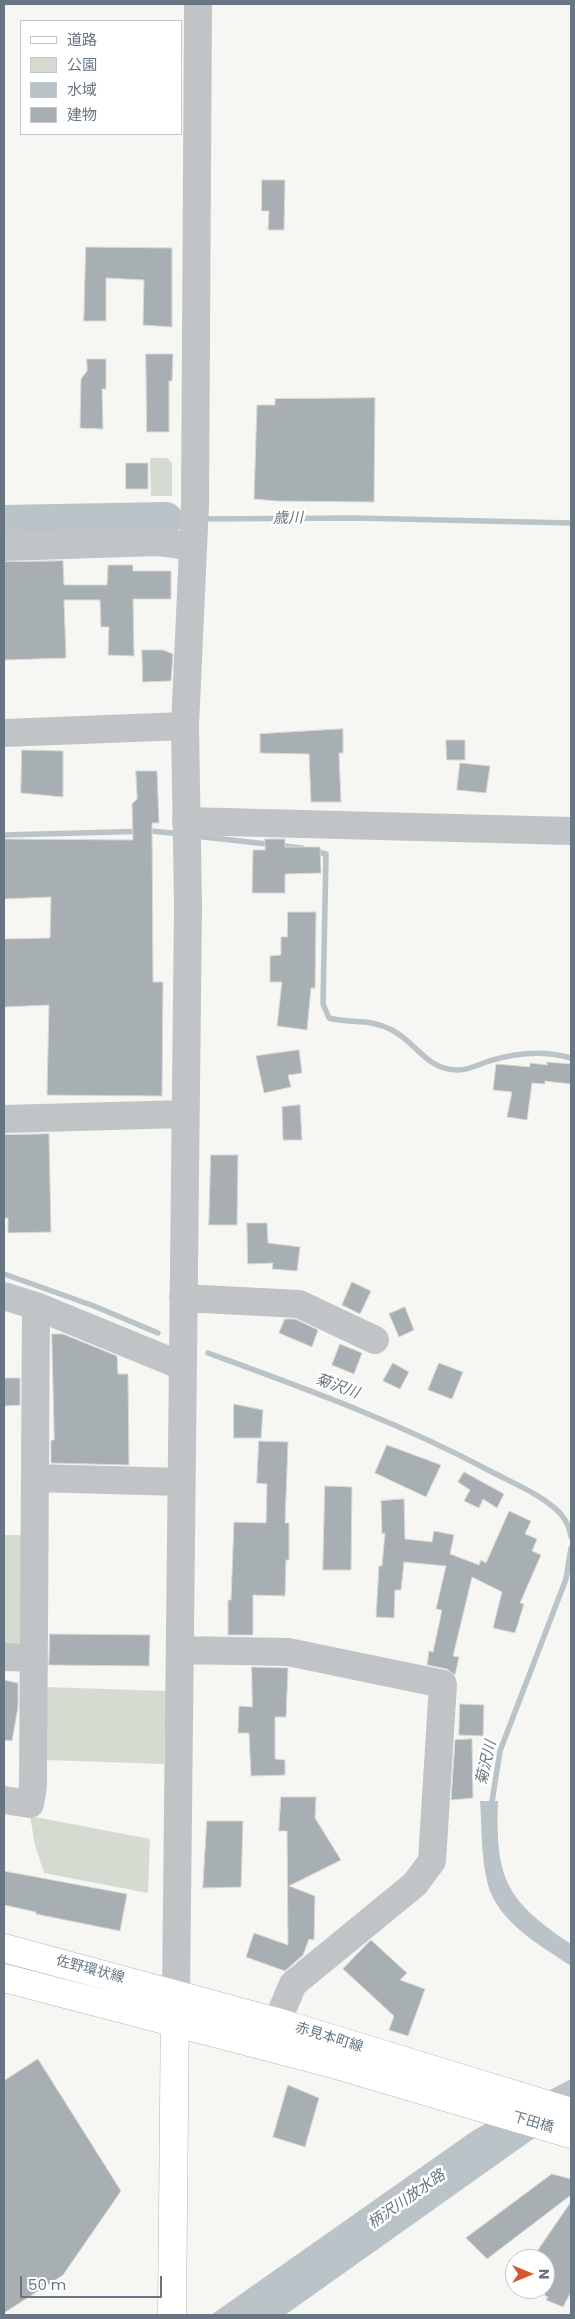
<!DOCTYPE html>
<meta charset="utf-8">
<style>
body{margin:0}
#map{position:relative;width:575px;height:2319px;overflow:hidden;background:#f6f6f3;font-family:Poppins,"Noto Sans JP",sans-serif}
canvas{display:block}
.frame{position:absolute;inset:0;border:5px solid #677682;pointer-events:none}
.legend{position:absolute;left:20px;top:20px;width:162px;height:115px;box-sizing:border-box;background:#fff;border:1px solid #c2c8cd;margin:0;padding:6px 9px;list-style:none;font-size:15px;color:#677682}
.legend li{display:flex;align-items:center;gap:10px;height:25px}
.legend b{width:25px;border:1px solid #c2c8cd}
.north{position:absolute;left:505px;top:2249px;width:50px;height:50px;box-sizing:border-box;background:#fff;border:1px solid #c2c8cd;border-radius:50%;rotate:90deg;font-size:14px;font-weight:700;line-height:20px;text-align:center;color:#677682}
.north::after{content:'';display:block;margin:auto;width:18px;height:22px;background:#d85531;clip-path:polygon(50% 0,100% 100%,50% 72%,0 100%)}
.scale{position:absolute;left:20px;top:2276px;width:142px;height:22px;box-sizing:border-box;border:2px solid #677682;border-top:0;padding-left:6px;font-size:15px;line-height:18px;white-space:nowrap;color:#677682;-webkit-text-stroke:4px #fff;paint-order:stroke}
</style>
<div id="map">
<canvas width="575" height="2319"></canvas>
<div class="frame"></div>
<ul class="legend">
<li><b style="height:6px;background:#fff"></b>道路</li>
<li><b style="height:14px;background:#d6dbd2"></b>公園</li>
<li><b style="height:14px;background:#b9c3c8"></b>水域</li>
<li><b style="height:14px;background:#a7afb3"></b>建物</li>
</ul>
<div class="north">N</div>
<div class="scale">50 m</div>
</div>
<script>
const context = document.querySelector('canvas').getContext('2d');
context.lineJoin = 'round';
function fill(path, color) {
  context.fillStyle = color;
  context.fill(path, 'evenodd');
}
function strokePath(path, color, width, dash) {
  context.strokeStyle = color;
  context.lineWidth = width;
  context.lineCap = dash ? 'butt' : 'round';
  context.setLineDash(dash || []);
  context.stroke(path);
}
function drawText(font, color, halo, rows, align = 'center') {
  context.font = font + ' Poppins,"Noto Sans JP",sans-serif';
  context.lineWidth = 5;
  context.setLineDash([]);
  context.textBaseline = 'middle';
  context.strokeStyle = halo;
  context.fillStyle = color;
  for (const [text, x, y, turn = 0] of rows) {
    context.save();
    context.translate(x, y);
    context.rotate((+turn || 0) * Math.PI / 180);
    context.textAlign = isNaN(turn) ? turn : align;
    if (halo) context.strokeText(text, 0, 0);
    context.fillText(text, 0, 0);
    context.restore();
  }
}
fill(new Path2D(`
 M 150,458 L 167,458 L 172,463 L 172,496 L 151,496 Z
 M 4,1535 L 26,1535 L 21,1645 L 4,1646 Z
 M 44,1687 L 166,1691 L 164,1764 L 45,1760 Z
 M 30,1816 L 150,1839 L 148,1893 L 44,1873 L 35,1845 Z`), '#d6dbd2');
fill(new Path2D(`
 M 480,1801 L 498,1801 C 495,1880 507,1901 571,1944 L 571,1966 C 541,1946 499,1923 488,1885 C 481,1858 482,1829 480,1801 Z
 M 571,2079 L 571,2112 L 285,2315 L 211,2315 L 474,2130 Z`), '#b9c3c8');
strokePath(new Path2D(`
 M 166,519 L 187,519
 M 201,519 L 355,518 L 571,523
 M 4,835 L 152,831 L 181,834
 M 195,836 L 302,848
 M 314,851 L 326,854 L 323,1004 L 329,1018 C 351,1024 369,1018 392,1030 C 416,1042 427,1071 459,1070 C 468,1070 480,1064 489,1061 C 515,1053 544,1050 571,1058
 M 4,1274 L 94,1306 L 158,1333
 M 208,1353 C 306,1389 399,1422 492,1472 C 515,1484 542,1495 560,1513 C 566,1520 570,1529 571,1537
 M 491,1808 L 500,1751 L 566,1579 L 571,1548`), '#b9c3c8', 5.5);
strokePath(new Path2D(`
 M 4,522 L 166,519`), '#b9c3c8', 34);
const building = new Path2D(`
 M 262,180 L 285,180 L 284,230 L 268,230 L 269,211 L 262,211 Z
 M 86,247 L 172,248 L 172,327 L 143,325 L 144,280 L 106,278 L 106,321 L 84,321 Z
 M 146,354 L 173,354 L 172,381 L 169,381 L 169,432 L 147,432 Z
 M 87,359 L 106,359 L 106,389 L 102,389 L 103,429 L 80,428 L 81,379 L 87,371 Z
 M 375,398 L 374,502 L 277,501 L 254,499 L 257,405 L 275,405 L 275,399 Z
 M 126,463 L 148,463 L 148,489 L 126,489 Z
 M 63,561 L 64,585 L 107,585 L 108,565 L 133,565 L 133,571 L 171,571 L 171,599 L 133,599 L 134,656 L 108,655 L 109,627 L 101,627 L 100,600 L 64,600 L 66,658 L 4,660 L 4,562 Z
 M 142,650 L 163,650 L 173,654 L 171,681 L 143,682 Z
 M 343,729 L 343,753 L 339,753 L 341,802 L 311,802 L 309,754 L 260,753 L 260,734 Z
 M 446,740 L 465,740 L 465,760 L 447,760 Z
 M 22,750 L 63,751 L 63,797 L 21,793 Z
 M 460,763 L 490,766 L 486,793 L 457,790 Z
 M 136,771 L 157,771 L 159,823 L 152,823 L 153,982 L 163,982 L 162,1096 L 47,1095 L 49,1005 L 4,1007 L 4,939 L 50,938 L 51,897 L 4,899 L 4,839 L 133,840 L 132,804 L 137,799 Z
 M 265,839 L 285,839 L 285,847 L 320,847 L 321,873 L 285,874 L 285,893 L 252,893 L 253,850 L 265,850 Z
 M 288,912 L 316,912 L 315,988 L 311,988 L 307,1030 L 277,1026 L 282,982 L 270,982 L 270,956 L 281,955 L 281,937 L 287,937 Z
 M 299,1050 L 302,1073 L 288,1075 L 291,1087 L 264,1093 L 256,1056 Z
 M 547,1062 L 571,1064 L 571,1084 L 545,1081 L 545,1084 L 532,1083 L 527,1120 L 507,1117 L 512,1092 L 493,1090 L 496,1064 L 530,1067 L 530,1063 L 547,1065 Z
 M 300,1105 L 302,1140 L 283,1140 L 282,1107 Z
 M 49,1134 L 51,1232 L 8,1233 L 8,1218 L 4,1218 L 4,1135 Z
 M 211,1155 L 238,1155 L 237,1225 L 209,1225 Z
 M 247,1223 L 267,1223 L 268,1243 L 300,1247 L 297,1271 L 272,1269 L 273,1263 L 248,1264 Z
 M 352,1282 L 371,1291 L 360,1314 L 342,1305 Z
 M 405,1307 L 414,1330 L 399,1337 L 389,1314 Z
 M 285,1319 L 295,1319 L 318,1330 L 312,1347 L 279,1333 Z
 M 52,1334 L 63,1334 L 117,1356 L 118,1374 L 128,1374 L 129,1465 L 51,1463 L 51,1440 L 54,1440 Z
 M 340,1344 L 362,1353 L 354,1374 L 332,1365 Z
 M 393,1363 L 409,1372 L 400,1389 L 383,1381 Z
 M 439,1363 L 463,1372 L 452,1399 L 428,1390 Z
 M 4,1378 L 20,1378 L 20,1405 L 4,1406 Z
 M 234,1404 L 263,1410 L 261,1438 L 234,1438 Z
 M 259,1441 L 288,1442 L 285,1523 L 289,1523 L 289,1560 L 286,1560 L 285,1596 L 253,1595 L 253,1635 L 228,1635 L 228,1600 L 231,1600 L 234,1522 L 266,1523 L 267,1484 L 257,1483 Z
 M 387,1445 L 441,1465 L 426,1497 L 375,1473 Z
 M 464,1472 L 504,1494 L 497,1508 L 483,1499 L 479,1508 L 464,1501 L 470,1490 L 458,1482 Z
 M 325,1486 L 352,1487 L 351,1570 L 323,1570 Z
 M 404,1499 L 405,1539 L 432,1542 L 434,1531 L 454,1535 L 450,1554 L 479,1565 L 481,1560 L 486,1563 L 509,1511 L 531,1521 L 525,1534 L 537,1539 L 532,1551 L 541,1555 L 520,1603 L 524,1604 L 515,1633 L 493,1628 L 502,1592 L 472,1577 L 453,1656 L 459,1657 L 455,1675 L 447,1669 L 427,1665 L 429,1651 L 433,1652 L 442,1610 L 436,1609 L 446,1566 L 404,1562 L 401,1590 L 395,1590 L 394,1618 L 376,1617 L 379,1566 L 382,1566 L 385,1533 L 382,1534 L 381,1501 Z
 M 50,1634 L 150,1635 L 149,1666 L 49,1665 Z
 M 252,1667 L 288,1668 L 286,1717 L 275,1717 L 275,1759 L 285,1760 L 285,1775 L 251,1776 L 249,1733 L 238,1733 L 239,1706 L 252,1707 Z
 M 4,1680 L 18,1683 L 18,1707 L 12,1741 L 4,1740 Z
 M 460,1704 L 484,1705 L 483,1736 L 459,1735 Z
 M 472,1739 L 473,1798 L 451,1800 L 455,1740 Z
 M 281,1797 L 316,1797 L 315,1818 L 341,1860 L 289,1886 L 315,1896 L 314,1940 L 309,1939 L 303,1955 L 285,1971 L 246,1957 L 254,1933 L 288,1945 L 287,1831 L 279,1831 Z
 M 207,1821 L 243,1821 L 241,1887 L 203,1888 Z
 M 4,1871 L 127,1894 L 120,1931 L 36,1914 L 36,1912 L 4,1905 Z
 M 371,1940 L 407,1973 L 400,1980 L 425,1989 L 408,2036 L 389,2030 L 394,2016 L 343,1969 Z
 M 38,2059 L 121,2191 L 63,2275 L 4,2313 L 4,2081 Z
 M 288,2085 L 319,2098 L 305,2147 L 273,2137 Z
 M 552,2174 L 571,2179 L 571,2195 L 487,2259 L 466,2238 Z
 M 571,2202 L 571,2292 L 563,2307 L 546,2300 L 548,2297 L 545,2296 L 545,2259 L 532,2259 Z`);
fill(building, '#a7afb3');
strokePath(building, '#d8d8d6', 1);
const major = new Path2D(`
 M 4,1948 L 277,2022 L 571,2112
 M 4,1978 L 337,2065 L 571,2134
 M 172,2315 L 175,2005`);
strokePath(major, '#b1b6b9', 29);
strokePath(new Path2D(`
 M 4,547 L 158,542 L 193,547
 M 4,733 L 185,726
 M 186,821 L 571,831
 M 4,1119 L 185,1114
 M 4,1296 L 36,1306 L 182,1366
 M 183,1298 L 299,1304 L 375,1340
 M 35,1478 L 181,1482
 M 180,1650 L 288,1652 L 443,1684 L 432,1861 L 415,1884 L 293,1984 L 277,2022
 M 4,1657 L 34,1658
 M 4,1800 L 30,1804 L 33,1786 L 36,1306
 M 176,1993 L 188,906 L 185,726 L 195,504 L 198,4`), '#c0c4c7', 28);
strokePath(major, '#fff', 28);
drawText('14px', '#677682', '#fff', [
 ["佐野環状線",90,1970,15],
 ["赤見本町線",329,2038,17],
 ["下田橋",533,2123,16]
]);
drawText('italic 15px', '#63777f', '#fff', [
 ["歳川",288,519,-1],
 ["菊沢川",337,1387,20],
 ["菊沢川",487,1763,-77],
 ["柄沢川放水路",407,2200,-35]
]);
</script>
